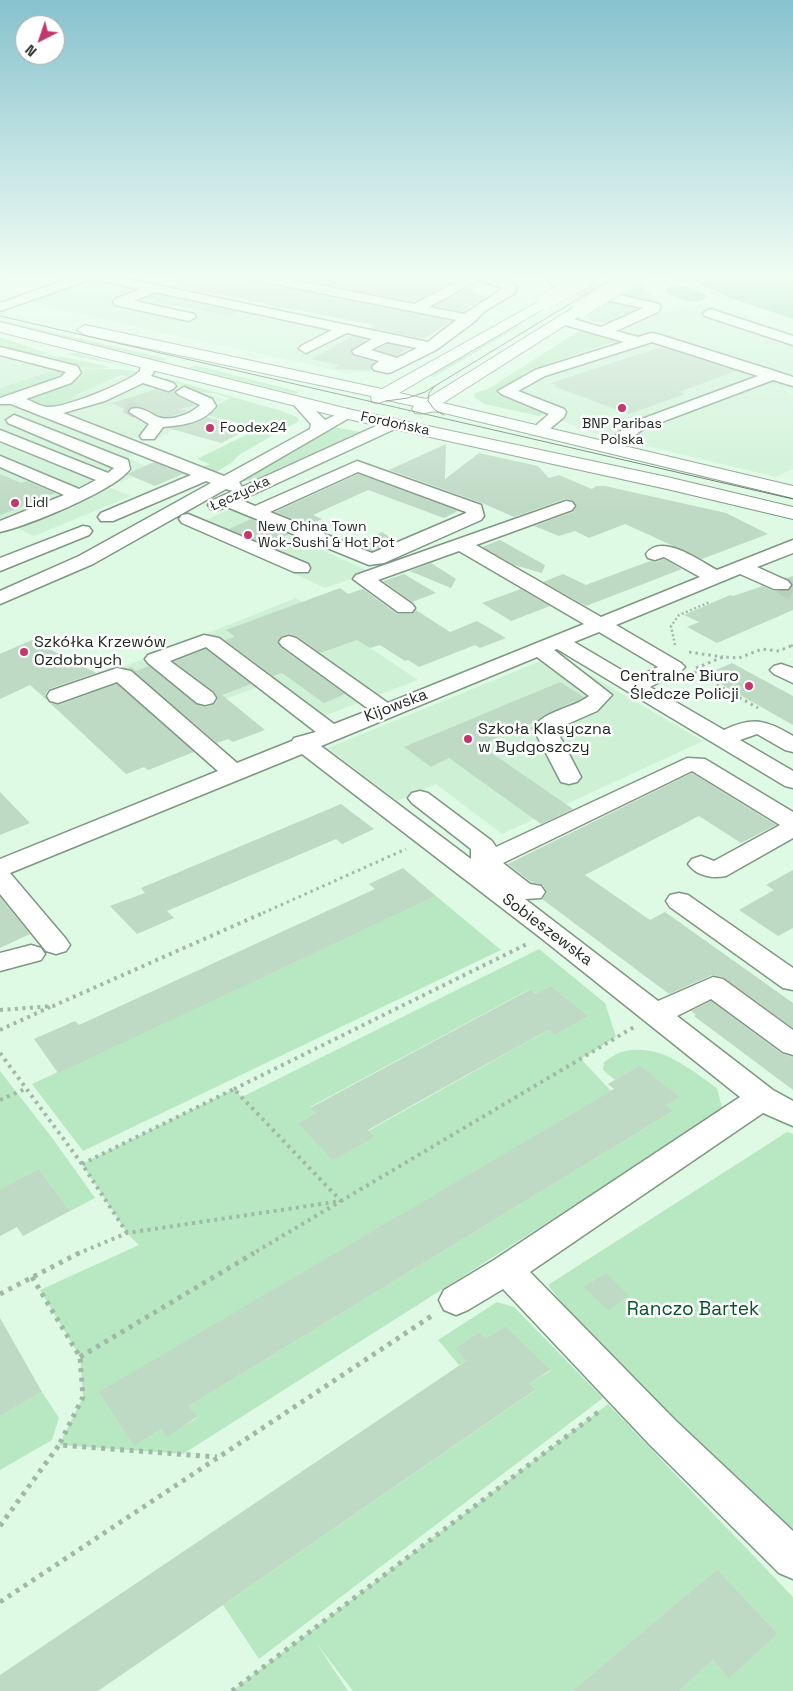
<!DOCTYPE html>
<meta charset="utf-8">
<style>
body{margin:0}
#map{position:relative;width:793px;height:1691px;overflow:hidden;background:#defae4;font-family:"Space Grotesk",sans-serif}
canvas{display:block}
.north{position:absolute;left:15px;top:15px;width:50px;height:50px;box-sizing:border-box;background:#fff;border:1px solid #a6aaa7;border-radius:50%;rotate:221deg;font-size:14px;font-weight:700;line-height:20px;text-align:center;color:#202a22}
.north::after{content:'';display:block;margin:auto;width:18px;height:22px;background:#c3376d;clip-path:polygon(50% 0,100% 100%,50% 72%,0 100%)}
</style>
<div id="map">
<canvas width="793" height="1691"></canvas>
<div class="north">N</div>
</div>
<script>
const context = document.querySelector('canvas').getContext('2d');
context.lineJoin = 'round';
function fill(path, color) {
  context.fillStyle = color;
  context.fill(path, 'evenodd');
}
function strokePath(path, color, width, dash) {
  context.strokeStyle = color;
  context.lineWidth = width;
  context.lineCap = dash ? 'butt' : 'round';
  context.setLineDash(dash || []);
  context.stroke(path);
}
function drawText(font, color, halo, rows, align = 'center') {
  context.font = font + ' "Space Grotesk",sans-serif';
  context.lineWidth = 5;
  context.setLineDash([]);
  context.textBaseline = 'middle';
  context.strokeStyle = halo;
  context.fillStyle = color;
  for (const [text, x, y, turn = 0] of rows) {
    context.save();
    context.translate(x, y);
    context.rotate((+turn || 0) * Math.PI / 180);
    context.textAlign = isNaN(turn) ? turn : align;
    if (halo) context.strokeText(text, 0, 0);
    context.fillText(text, 0, 0);
    context.restore();
  }
}
fill(new Path2D(`
 M 100,280 L 416,346 L 418,349 L 381,371 L 347,373 L 30,303 L 35,301 L 32,300 L 77,284 Z
 M 706,303 L 750,320 L 793,333 L 793,392 L 779,388 L 793,394 L 793,469 L 776,477 L 593,433 L 494,394 L 529,379 L 519,374 L 624,340 L 622,329 L 654,314 Z
 M 0,341 L 120,373 L 22,406 L 138,453 L 127,458 L 146,466 L 126,474 L 133,477 L 109,487 L 131,496 L 34,536 L 0,520 Z
 M 138,372 L 225,399 L 156,440 L 132,438 L 43,403 Z
 M 230,509 L 371,572 L 325,588 L 192,526 Z
 M 296,598 L 418,680 L 308,722 L 260,686 L 180,716 L 198,750 L 148,770 L 144,767 L 126,774 L 45,698 Z
 M 548,658 L 561,658 L 703,741 L 502,834 L 436,784 L 397,801 L 328,748 Z`), '#cef1d6');
fill(new Path2D(`
 M 643,283 L 644,288 L 659,302 L 652,303 L 618,297 Z
 M 613,299 L 647,307 L 612,324 L 592,321 L 588,316 Z
 M 0,320 L 168,359 L 163,361 L 0,323 Z
 M 515,324 L 522,325 L 434,377 L 430,376 Z
 M 587,329 L 617,340 L 619,344 L 610,343 L 520,374 L 527,378 L 495,394 L 545,414 L 539,416 L 484,404 L 474,397 L 475,393 L 488,389 L 574,334 Z
 M 0,337 L 47,353 L 30,355 L 0,348 Z
 M 77,353 L 133,368 L 65,354 Z
 M 59,356 L 106,366 L 110,368 C 97,368 62,370 55,358 Z
 M 195,365 L 299,392 L 296,394 L 189,368 Z
 M 59,369 L 65,372 L 63,377 L 0,399 L 0,388 Z
 M 84,369 L 119,369 L 139,372 L 132,377 L 121,375 L 71,397 L 80,400 L 52,410 L 24,399 L 80,378 L 85,373 Z
 M 166,378 L 282,411 L 297,417 L 299,421 L 277,433 L 207,415 L 213,407 L 230,398 L 213,393 L 197,392 L 179,384 L 162,380 Z
 M 334,427 L 360,432 L 253,480 L 238,482 Z
 M 256,430 L 273,435 L 239,455 L 231,463 L 216,472 L 200,468 L 210,464 L 197,459 Z
 M 436,896 L 501,950 L 83,1151 L 32,1084 Z
 M 539,949 L 605,1003 L 616,1037 L 581,1059 L 611,1091 L 100,1392 L 135,1445 L 161,1429 L 167,1436 L 197,1418 L 189,1406 L 673,1111 L 666,1105 L 678,1097 L 640,1065 L 615,1080 L 603,1070 L 604,1062 C 610,1058 618,1052 625,1051 C 662,1044 688,1068 717,1088 L 723,1111 L 183,1454 L 59,1445 L 83,1397 L 80,1357 L 40,1290 L 139,1245 L 127,1233 L 82,1164 L 234,1089 L 242,1097 ZM 551,986 L 589,1016 L 555,1035 L 548,1030 L 368,1131 L 298,1123 L 316,1113 L 310,1107 L 530,989 L 537,994 Z
 M 0,1071 L 53,1139 L 95,1198 L 70,1211 L 39,1169 L 0,1189 Z
 M 787,1132 L 793,1134 L 793,1559 L 662,1432 L 548,1285 Z
 M 497,1302 L 514,1307 L 603,1398 L 259,1659 L 223,1605 L 534,1391 L 529,1384 L 550,1371 L 506,1326 L 486,1338 L 479,1332 L 455,1348 L 466,1361 L 459,1365 L 438,1340 Z
 M 42,1392 L 59,1418 L 52,1440 L 0,1470 L 0,1416 Z
 M 608,1404 L 793,1597 L 793,1691 L 679,1691 L 713,1660 L 729,1679 L 778,1634 L 717,1569 L 572,1691 L 353,1691 L 317,1644 L 348,1691 L 232,1691 Z`), '#b8e8c2');
fill(new Path2D(`
 M 674,285 L 692,288 L 708,296 C 699,307 677,299 667,293 L 666,289 Z`), '#91d2a1');
fill(new Path2D(`
 M 677,274 L 782,274 L 793,278 L 793,319 L 733,299 Z`), '#96d6a6');
fill(new Path2D(`
 M 195,274 L 237,274 L 245,280 L 452,321 L 424,339 L 370,328 L 374,325 L 168,285 Z
 M 273,274 L 415,274 L 434,280 L 454,281 L 414,302 Z
 M 473,285 L 480,286 L 469,292 L 488,296 L 462,312 L 434,306 Z
 M 155,294 L 238,312 L 228,316 L 144,299 Z
 M 353,336 L 367,340 L 350,351 L 354,356 L 375,362 L 370,367 L 372,370 L 333,369 L 340,365 L 311,359 Z
 M 387,344 L 408,348 L 396,356 L 376,350 Z
 M 661,347 L 736,371 L 679,392 L 685,394 L 629,414 L 553,386 L 557,385 L 551,383 Z
 M 157,389 L 167,393 L 174,390 L 178,397 L 196,405 L 181,409 L 187,411 L 185,412 L 168,417 L 159,415 L 139,407 L 131,407 L 128,411 L 112,403 Z
 M 207,417 L 249,429 L 221,443 L 168,428 L 193,424 Z
 M 446,444 L 445,479 L 479,453 L 538,466 L 549,478 L 559,475 L 592,489 L 596,486 L 605,486 L 726,513 L 768,534 L 702,559 L 625,524 L 589,538 L 575,531 L 559,536 L 534,526 L 573,512 L 577,506 L 572,500 L 565,499 L 514,517 L 482,503 L 389,470 Z
 M 154,462 L 183,474 L 155,486 L 127,474 Z
 M 0,474 L 21,483 L 27,481 L 55,493 L 0,515 Z
 M 358,474 L 364,476 L 458,511 L 444,518 L 368,490 L 313,515 L 322,519 L 308,525 L 275,512 Z
 M 251,519 L 289,534 L 266,545 L 229,529 Z
 M 382,532 L 396,541 L 372,551 L 356,545 Z
 M 500,540 L 545,565 L 542,573 L 514,565 L 482,547 Z
 M 664,559 L 682,569 L 586,606 L 543,582 L 563,574 L 586,585 L 650,561 L 656,562 Z
 M 431,563 L 456,579 L 451,588 L 410,571 Z
 M 404,574 L 436,593 L 412,602 L 383,581 Z
 M 793,576 L 793,610 L 717,643 L 687,627 L 699,622 L 684,615 L 730,595 L 733,596 L 763,586 L 774,591 L 788,591 L 793,585 L 787,578 Z
 M 340,588 L 348,594 L 363,589 L 397,614 L 412,614 L 416,610 L 450,632 L 477,621 L 506,638 L 480,648 L 475,645 L 419,667 L 408,660 L 405,661 L 380,645 L 370,648 L 357,640 L 320,653 L 297,636 L 290,634 L 281,636 L 277,642 L 281,648 L 345,694 L 324,703 L 282,673 L 273,676 L 225,640 L 235,637 L 226,630 Z
 M 521,589 L 550,606 L 511,621 L 482,603 Z
 M 32,640 L 59,654 L 96,673 L 49,689 L 45,695 L 48,701 L 30,685 L 0,699 L 0,654 Z
 M 206,649 L 251,684 L 222,695 L 265,730 L 233,742 L 228,739 L 217,743 L 132,670 L 128,668 L 131,667 L 136,671 L 149,666 L 196,704 L 205,707 L 215,704 L 218,699 L 215,692 L 174,662 Z
 M 732,663 L 793,696 L 793,725 L 705,675 Z
 M 560,682 L 584,697 L 551,712 L 537,721 L 480,745 L 573,809 L 541,824 L 449,758 L 431,767 L 404,747 Z
 M 117,684 L 194,752 L 148,770 L 144,767 L 126,774 L 50,703 L 59,705 Z
 M 692,773 L 776,825 L 741,843 L 699,816 L 585,875 L 650,920 L 665,912 L 793,1003 L 793,1028 L 723,977 L 712,975 L 669,994 L 542,899 L 547,893 L 543,885 L 531,882 L 508,864 Z
 M 0,792 L 30,823 L 0,835 Z
 M 341,804 L 374,829 L 342,844 L 336,839 L 167,911 L 174,918 L 137,934 L 110,906 L 145,893 L 141,888 Z
 M 403,868 L 436,896 L 58,1073 L 34,1039 L 75,1021 L 79,1025 L 375,889 L 369,884 Z
 M 793,870 L 793,928 L 778,936 L 739,910 L 774,890 L 766,885 Z
 M 0,897 L 30,934 L 0,948 Z
 M 551,986 L 589,1016 L 555,1035 L 548,1030 L 416,1103 L 368,1130 L 374,1137 L 333,1160 L 298,1123 L 316,1113 L 310,1108 L 531,989 L 536,994 Z
 M 711,1001 L 782,1054 L 793,1057 L 793,1090 L 694,1016 L 696,1015 L 691,1011 Z
 M 640,1065 L 679,1097 L 666,1105 L 673,1111 L 189,1406 L 197,1417 L 167,1437 L 161,1429 L 134,1446 L 99,1392 L 614,1089 L 608,1084 Z
 M 39,1169 L 70,1211 L 23,1236 L 17,1227 L 0,1236 L 0,1189 Z
 M 606,1273 L 629,1296 L 608,1310 L 584,1287 Z
 M 0,1318 L 42,1392 L 0,1416 Z
 M 506,1326 L 550,1370 L 529,1384 L 535,1390 L 98,1691 L 0,1691 L 0,1675 L 466,1361 L 455,1348 L 479,1332 L 486,1338 Z
 M 717,1569 L 778,1634 L 729,1679 L 713,1660 L 679,1691 L 572,1691 Z`), '#bed9c4');
strokePath(new Path2D(`
 M 558,283 L 615,298
 M 126,406 L 137,412`), '#b8d0bd', 14, [14, 7]);
strokePath(new Path2D(`
 M 781,585 L 793,591`), '#b8d0bd', 18, [18, 9]);
const minor = new Path2D(`
 M 82,274 L 104,274 L 428,342 L 456,320 L 245,278 L 239,274 L 264,274 L 414,304 L 464,278 L 459,274 C 475,274 507,274 517,287 L 515,293 L 485,311 L 474,322 L 436,350 L 392,372 L 387,373 L 374,370 L 372,367 L 379,361 L 354,354 L 352,351 L 372,339 L 347,333 L 306,353 L 299,349 L 301,346 L 332,330 L 155,292 L 134,301 L 194,314 L 196,317 L 189,321 L 115,305 L 113,302 L 115,299 L 140,289 L 92,279 L 0,311 L 0,303 ZM 478,280 L 504,288 L 464,314 L 429,307 ZM 387,342 L 417,348 L 397,358 L 371,350 Z
 M 424,274 L 454,274 C 448,280 429,280 424,274 Z
 M 547,274 L 555,274 L 564,283 L 563,286 L 553,286 L 545,277 Z
 M 615,294 L 659,304 L 661,307 L 658,312 L 616,331 L 638,337 L 652,333 L 657,334 L 778,372 L 793,377 L 793,386 L 773,380 L 643,429 L 618,449 L 606,449 L 604,446 L 606,443 L 631,423 L 758,376 L 652,342 L 545,376 L 518,391 L 564,409 L 566,412 L 564,417 L 546,432 L 534,432 L 532,429 L 549,414 L 501,394 L 498,391 L 535,370 L 624,342 L 558,323 L 556,320 L 563,316 L 601,327 L 643,308 L 610,301 L 608,298 Z
 M 710,309 L 793,336 L 793,345 L 705,316 L 703,313 Z
 M 0,347 L 77,366 L 81,373 L 71,383 L 26,399 C 32,401 41,407 48,407 C 65,408 127,383 140,371 L 141,360 L 151,360 L 154,372 L 151,376 L 173,383 L 176,386 L 173,389 L 168,391 L 143,383 L 105,401 L 63,413 L 224,476 L 310,429 L 311,424 L 294,405 L 291,402 L 294,399 L 304,399 L 325,420 L 348,409 L 356,414 L 239,482 L 242,487 L 387,421 L 393,419 L 401,424 L 399,427 L 241,500 L 255,506 L 357,461 L 481,505 L 484,516 L 481,520 L 384,563 L 369,565 L 227,507 L 217,510 L 211,509 L 208,505 L 211,501 L 233,491 L 226,489 L 93,564 L 0,604 L 0,591 L 79,556 L 211,483 L 206,481 L 113,521 L 101,521 L 98,517 L 101,513 L 191,475 L 11,404 L 0,404 L 0,398 L 61,377 L 66,372 L 0,355 ZM 358,472 L 466,512 L 466,513 L 372,553 L 270,512 Z
 M 184,387 L 212,399 L 216,406 C 204,423 183,425 163,427 L 154,439 L 142,439 L 140,436 L 149,424 L 129,412 L 131,409 C 142,406 149,413 158,417 C 170,422 191,414 200,405 L 179,395 L 176,392 Z
 M 14,415 L 128,460 L 130,469 C 116,490 27,526 0,532 L 0,521 L 64,495 L 0,467 L 0,456 L 79,489 L 96,480 L 0,441 L 0,430 L 108,473 L 114,468 L 8,423 L 6,420 Z
 M 566,501 L 572,502 L 575,506 L 572,510 L 476,545 L 601,617 L 700,577 L 664,557 L 655,560 L 648,558 L 646,554 C 661,532 700,561 717,570 L 793,540 L 793,553 L 757,567 L 788,581 L 791,585 L 788,589 L 774,589 L 740,574 L 616,625 L 681,663 L 685,667 L 681,671 L 650,687 L 724,730 C 753,716 766,720 793,736 L 793,752 L 785,750 L 757,734 L 740,740 L 793,771 L 793,788 L 785,786 L 557,649 L 554,650 L 612,695 L 597,711 L 556,729 L 581,777 L 577,782 L 569,784 L 561,782 L 533,728 C 545,710 572,709 589,696 L 537,657 L 321,746 L 471,859 L 471,849 L 412,803 L 408,798 L 412,793 L 420,791 L 428,793 L 492,841 L 496,847 L 687,758 L 705,759 L 793,812 L 793,838 L 726,876 C 712,879 697,876 688,864 L 692,859 L 701,856 L 714,861 L 780,825 L 692,771 L 503,863 L 530,884 L 541,886 L 545,892 L 541,898 L 525,899 L 658,1001 L 713,977 L 723,979 L 793,1030 L 793,1055 L 783,1052 L 711,999 L 677,1016 L 773,1090 L 793,1101 L 793,1126 L 763,1113 L 530,1272 L 675,1420 L 793,1531 L 793,1579 L 779,1573 L 649,1444 L 503,1289 L 468,1310 L 456,1315 L 444,1310 L 439,1300 L 444,1290 L 494,1260 L 740,1097 L 541,938 L 302,754 L 10,873 L 66,939 L 70,945 L 66,951 L 56,954 L 46,951 L 0,894 L 0,859 L 218,771 L 117,682 L 58,703 L 50,701 L 47,696 L 50,691 L 117,668 L 131,671 L 237,763 L 292,741 L 294,738 L 316,732 L 206,647 L 170,661 L 213,693 L 216,698 L 213,703 L 205,705 L 197,703 L 148,663 L 145,659 L 148,655 L 204,635 L 219,638 L 334,724 L 370,710 L 282,646 L 279,642 L 282,638 L 289,636 L 296,638 L 388,703 L 584,624 L 459,551 L 378,580 L 412,604 L 415,608 L 412,612 L 398,612 L 353,579 L 356,575 ZM 599,632 L 658,667 L 635,678 L 574,642 Z
 M 188,514 L 308,564 L 310,568 L 308,572 L 294,572 L 182,523 L 179,519 L 182,515 Z
 M 83,526 L 89,527 L 92,531 L 89,535 L 0,571 L 0,558 Z
 M 781,664 L 793,668 L 793,683 L 774,674 L 770,670 L 774,666 Z
 M 679,893 L 688,895 L 793,968 L 793,990 L 783,988 L 670,907 L 666,901 L 670,895 Z
 M 31,945 L 41,948 L 45,954 L 41,960 L 0,971 L 0,953 Z`);
const major = new Path2D(`
 M 545,298 L 550,299 L 552,302 L 550,305 L 399,393 L 426,399 L 576,306 L 586,306 L 588,309 L 586,312 L 443,403 L 793,486 L 793,498 L 440,412 C 430,410 424,415 415,413 L 412,409 L 414,406 L 387,400 L 378,403 L 372,402 L 371,396 L 85,335 L 77,330 L 85,325 L 382,389 Z
 M 0,322 L 348,409 L 667,477 L 793,507 L 793,519 L 667,489 L 348,419 L 0,332 Z`);
strokePath(minor, '#7e9783', 3);
strokePath(major, '#7e9783', 2);
strokePath(new Path2D(`
 M 665,274 L 732,301
 M 0,278 L 20,274
 M 654,283 L 680,281`), '#a2b8a7', 2, [1, 2]);
strokePath(new Path2D(`
 M 675,645 L 671,626 L 679,615 L 710,602
 M 791,646 L 793,645`), '#a2b8a7', 2.5, [2, 2.5]);
strokePath(new Path2D(`
 M 689,652 L 723,657
 M 696,668 L 723,657 L 739,658 L 762,649 L 779,651 L 793,645
 M 694,672 L 758,708
 M 263,913 L 406,849`), '#a2b8a7', 3, [2.5, 4]);
strokePath(new Path2D(`
 M 0,1010 L 53,1006 L 265,912
 M 0,1030 L 50,1007
 M 0,1053 L 82,1164 L 127,1233
 M 234,1089 L 529,943
 M 0,1100 L 25,1089
 M 82,1164 L 234,1089 L 341,1201 L 252,1254
 M 77,1254 L 127,1233 L 341,1201 L 634,1027`), '#a2b8a7', 4, [3, 4.5]);
strokePath(new Path2D(`
 M 32,1277 L 80,1357 L 83,1397 L 59,1445
 M 0,1294 L 79,1253
 M 80,1357 L 254,1253
 M 0,1526 L 59,1445 L 217,1457
 M 0,1602 L 433,1315
 M 232,1691 L 601,1410`), '#a2b8a7', 5, [4, 5.5]);
fill(minor, '#fff');
fill(major, '#fff');
strokePath(new Path2D(`
 M 0,316 L 793,499
 M 434,387 L 429,393 L 428,401 L 435,410 L 444,415
 M 386,401 L 408,398 L 425,392 L 619,274`), '#5d6d61', 1);
const majorBridge = new Path2D(`
 M 545,302 L 593,274
 M 581,309 L 637,274`);
strokePath(majorBridge, '#7e9783', 17, []);
strokePath(majorBridge, '#fff', 16);
const sky = context.createLinearGradient(0, 0, 0, 511);
sky.addColorStop(0, '#87c2ce');
sky.addColorStop(0.54, '#f0fdf3');
sky.addColorStop(1, '#f0fdf300');
context.fillStyle = sky;
context.fillRect(0, 0, 793, 511);
for (const [x, y, r, color] of [
 [622,408,5,"#c3376d"],
 [210,428,5,"#c3376d"],
 [15,503,5,"#c3376d"],
 [248,535,5,"#c3376d"],
 [24,652,5,"#c3376d"],
 [749,686,5,"#c3376d"],
 [468,739,5,"#c3376d"]
]) {
  const dot = new Path2D();
  dot.arc(x, y, r, 0, 2 * Math.PI);
  context.fillStyle = color;
  context.fill(dot);
  strokePath(dot, '#fff', 2);
}
drawText('14px', '#202a22', '#fff', [
 ["Fordońska",395,424,12],
 ["Łęczycka",240,494,-25]
]);
drawText('14px', '#202a22', '#fff', [
 ["BNP Paribas",622,424,"center"],
 ["Polska",622,440,"center"],
 ["Foodex24",220,428],
 ["Lidl",25,503],
 ["New China Town",258,527],
 ["Wok-Sushi & Hot Pot",258,543]
], 'left');
drawText('16px', '#202a22', '#fff', [
 ["Szkółka Krzewów",34,643],
 ["Ozdobnych",34,661],
 ["Centralne Biuro",739,677,"right"],
 ["Śledcze Policji",739,695,"right"],
 ["Szkoła Klasyczna",478,730],
 ["w Bydgoszczy",478,748]
], 'left');
drawText('16px', '#202a22', '#fff', [
 ["Kijowska",396,706,-21],
 ["Sobieszewska",547,930,37]
]);
drawText('19px', '#075428', '#fff', [
 ["Ranczo Bartek",693,1310]
]);
</script>
